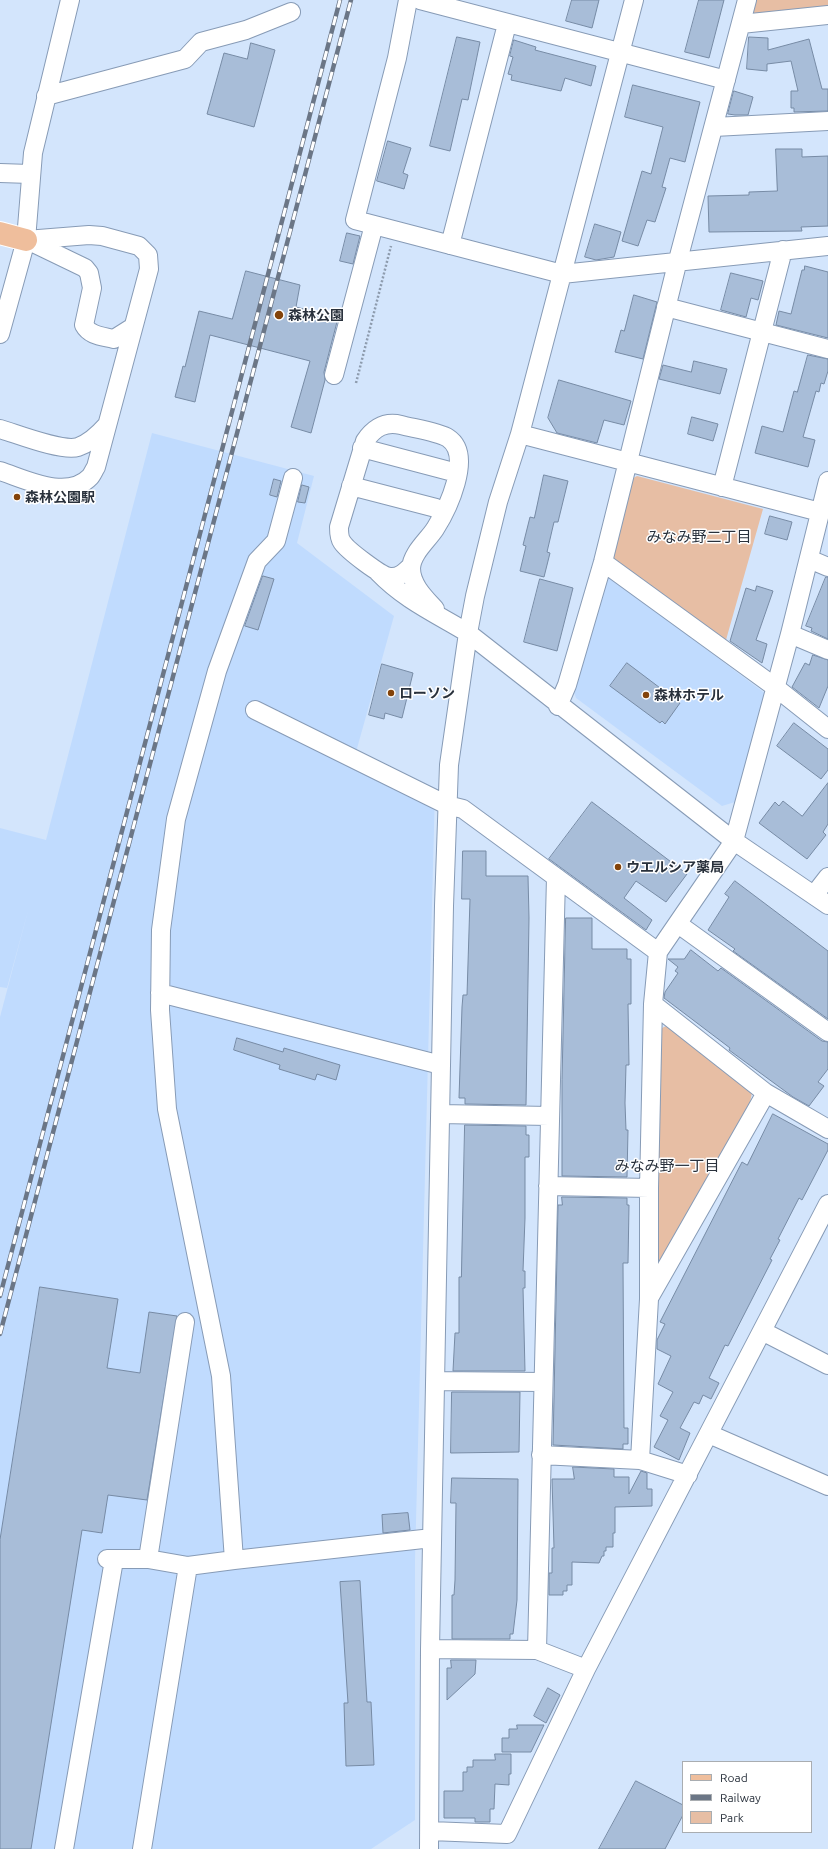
<!DOCTYPE html>
<meta charset="utf-8">
<style>
body{margin:0}
#map{position:relative;width:828px;height:1849px;overflow:hidden;background:#d3e5fc;font-family:Ubuntu,sans-serif}
canvas{display:block}
.legend{position:absolute;left:682px;top:1761px;width:130px;height:72px;box-sizing:border-box;background:#fff;border:1px solid #a9adb1;margin:0;padding:5px 7px;list-style:none;font-size:12px;color:#29313c}
.legend li{display:flex;align-items:center;gap:8px;height:20px}
.legend b{width:20px;border:1px solid #a9adb1}
</style>
<div id="map">
<canvas width="828" height="1849"></canvas>
<ul class="legend">
<li><b style="height:5px;background:#efbe9c"></b>Road</li>
<li><b style="height:5px;background:#6b7686"></b>Railway</li>
<li><b style="height:11px;background:#e7bea4"></b>Park</li>
</ul>
</div>
<script>
const context = document.querySelector('canvas').getContext('2d');
context.lineJoin = 'round';
function fill(path, color) {
  context.fillStyle = color;
  context.fill(path, 'evenodd');
}
function strokePath(path, color, width, dash) {
  context.strokeStyle = color;
  context.lineWidth = width;
  context.lineCap = dash ? 'butt' : 'round';
  context.setLineDash(dash || []);
  context.stroke(path);
}
function drawText(font, color, halo, rows, align = 'center') {
  context.font = font + ' Ubuntu,"Noto Sans JP",sans-serif';
  context.lineWidth = 3;
  context.setLineDash([]);
  context.textBaseline = 'middle';
  context.strokeStyle = halo;
  context.fillStyle = color;
  for (const [text, x, y, turn = 0] of rows) {
    context.save();
    context.translate(x, y);
    context.rotate((+turn || 0) * Math.PI / 180);
    context.textAlign = isNaN(turn) ? turn : align;
    if (halo) context.strokeText(text, 0, 0);
    context.fillText(text, 0, 0);
    context.restore();
  }
}
fill(new Path2D(`
 M 152,433 L 314,476 L 297,543 L 394,616 L 356,752 L 435,790 L 415,1560 L 415,1820 L 371,1849 L 0,1849 L 0,1017 L 29,907 L 7,988 L 0,987 L 0,828 L 46,840 Z
 M 611,578 L 766,694 L 735,802 L 722,806 L 576,698 L 574,692 L 603,579 Z`), '#c0dbfe');
fill(new Path2D(`
 M 755,0 L 828,0 L 828,9 L 758,17 L 752,11 Z
 M 637,476 L 763,509 L 724,647 L 614,564 L 610,556 L 630,480 Z
 M 670,1024 L 753,1087 L 750,1103 L 665,1266 L 653,1263 L 658,1030 Z`), '#e7bea4');
const building = new Path2D(`
 M 572,0 L 599,0 L 592,28 L 566,21 Z
 M 699,0 L 724,0 L 709,58 L 685,52 Z
 M 457,37 L 480,42 L 468,100 L 462,99 L 450,151 L 430,146 Z
 M 749,37 L 768,38 L 768,50 L 809,39 L 822,89 L 828,89 L 828,111 L 794,112 L 794,108 L 791,108 L 791,91 L 798,91 L 791,61 L 767,64 L 767,71 L 747,69 Z
 M 514,40 L 536,47 L 535,50 L 596,66 L 591,86 L 565,78 L 561,91 L 511,80 L 512,75 L 508,74 L 513,57 L 510,56 Z
 M 251,43 L 275,50 L 254,127 L 207,114 L 224,53 L 247,59 Z
 M 633,85 L 700,102 L 685,162 L 670,158 L 662,187 L 666,188 L 655,222 L 647,220 L 638,246 L 622,241 L 642,171 L 651,174 L 663,127 L 625,117 Z
 M 734,91 L 753,97 L 748,115 L 735,115 L 728,114 Z
 M 388,141 L 411,148 L 403,173 L 408,175 L 404,189 L 377,181 Z
 M 776,149 L 802,149 L 802,157 L 828,156 L 828,226 L 801,227 L 802,231 L 709,232 L 708,196 L 749,195 L 749,192 L 777,191 Z
 M 595,224 L 621,232 L 614,257 L 596,260 L 585,257 Z
 M 347,233 L 360,236 L 353,264 L 340,261 Z
 M 805,266 L 828,272 L 828,338 L 776,325 L 779,311 L 791,314 L 802,270 L 804,270 Z
 M 246,271 L 300,285 L 296,307 L 338,318 L 324,372 L 325,380 L 311,433 L 291,427 L 310,361 L 210,335 L 195,402 L 175,397 L 183,366 L 185,367 L 199,311 L 232,319 Z
 M 731,273 L 763,281 L 758,300 L 751,298 L 746,317 L 721,310 Z
 M 634,295 L 657,302 L 643,359 L 615,352 L 621,330 L 624,331 Z
 M 808,355 L 828,359 L 828,371 L 824,384 L 821,383 L 819,392 L 816,391 L 803,437 L 815,440 L 808,467 L 755,453 L 762,426 L 783,432 L 794,391 L 797,392 Z
 M 694,361 L 727,369 L 720,394 L 659,379 L 663,365 L 691,372 Z
 M 559,380 L 631,401 L 624,425 L 604,420 L 597,443 L 557,433 L 548,418 Z
 M 692,417 L 718,424 L 713,441 L 688,434 Z
 M 544,475 L 568,481 L 558,522 L 554,522 L 547,552 L 550,553 L 544,577 L 520,571 L 526,546 L 523,545 L 530,517 L 534,518 Z
 M 274,479 L 281,481 L 277,497 L 270,495 Z
 M 302,485 L 309,487 L 305,503 L 298,502 Z
 M 770,516 L 792,522 L 787,540 L 765,534 Z
 M 263,576 L 274,579 L 258,630 L 245,626 Z
 M 826,577 L 828,577 L 828,639 L 811,631 L 812,628 L 806,626 Z
 M 540,579 L 573,588 L 557,651 L 524,642 Z
 M 757,586 L 773,591 L 756,640 L 767,644 L 762,663 L 730,641 L 746,588 L 755,591 Z
 M 813,655 L 828,660 L 828,686 L 819,708 L 792,687 L 805,663 L 809,665 Z
 M 627,663 L 680,703 L 665,724 L 662,721 L 660,723 L 610,686 Z
 M 382,664 L 413,673 L 402,718 L 385,713 L 384,719 L 369,715 Z
 M 794,723 L 828,749 L 828,770 L 821,779 L 777,746 Z
 M 828,783 L 828,824 L 823,832 L 826,835 L 807,859 L 759,823 L 775,802 L 779,806 L 783,801 L 802,816 Z
 M 592,802 L 687,874 L 666,902 L 636,881 L 624,898 L 652,920 L 646,930 L 549,859 Z
 M 463,851 L 486,851 L 486,876 L 528,876 L 529,918 L 526,1105 L 465,1104 L 465,1098 L 459,1098 L 462,1007 L 463,995 L 467,995 L 470,899 L 462,899 Z
 M 735,881 L 828,951 L 828,1019 L 733,951 L 735,949 L 708,930 L 729,897 L 725,894 Z
 M 566,918 L 592,918 L 592,949 L 627,949 L 627,959 L 631,959 L 631,1004 L 628,1004 L 629,1065 L 626,1065 L 625,1103 L 626,1130 L 628,1130 L 627,1177 L 562,1176 L 562,1080 Z
 M 691,950 L 718,971 L 721,968 L 822,1041 L 828,1042 L 828,1069 L 818,1082 L 824,1086 L 809,1106 L 793,1097 L 729,1050 L 730,1048 L 664,998 L 665,992 L 678,973 L 675,971 L 678,967 L 668,959 L 684,959 Z
 M 237,1038 L 283,1052 L 284,1048 L 340,1065 L 336,1080 L 317,1074 L 315,1080 L 279,1069 L 280,1065 L 234,1050 Z
 M 773,1114 L 828,1144 L 828,1150 L 802,1200 L 799,1198 L 778,1239 L 780,1240 L 770,1259 L 772,1260 L 728,1346 L 725,1345 L 709,1378 L 719,1383 L 711,1399 L 703,1395 L 699,1404 L 694,1402 L 680,1428 L 690,1433 L 679,1460 L 654,1447 L 668,1420 L 660,1416 L 673,1392 L 658,1384 L 671,1356 L 657,1349 L 657,1340 L 665,1324 L 660,1322 L 742,1162 L 747,1165 Z
 M 465,1125 L 526,1126 L 526,1135 L 529,1135 L 529,1157 L 525,1157 L 525,1218 L 523,1271 L 525,1271 L 525,1288 L 523,1288 L 525,1371 L 453,1371 L 455,1333 L 459,1333 L 459,1277 L 461,1277 Z
 M 562,1197 L 627,1198 L 627,1205 L 629,1205 L 628,1263 L 623,1263 L 624,1428 L 628,1428 L 628,1444 L 623,1444 L 623,1449 L 553,1445 L 558,1205 L 562,1205 Z
 M 40,1287 L 118,1299 L 107,1368 L 140,1373 L 149,1312 L 177,1316 L 147,1500 L 108,1495 L 102,1533 L 82,1530 L 31,1849 L 0,1849 L 0,1540 Z
 M 452,1392 L 520,1392 L 519,1452 L 451,1453 Z
 M 573,1467 L 614,1469 L 614,1477 L 629,1477 L 629,1494 L 641,1471 L 647,1473 L 647,1489 L 652,1489 L 652,1506 L 615,1507 L 615,1533 L 613,1533 L 613,1547 L 606,1547 L 606,1551 L 604,1551 L 604,1556 L 602,1556 L 599,1563 L 572,1562 L 572,1585 L 567,1585 L 567,1591 L 563,1591 L 563,1595 L 549,1595 L 549,1573 L 552,1573 L 552,1548 L 554,1548 L 552,1479 L 574,1479 Z
 M 452,1478 L 518,1479 L 517,1600 L 513,1634 L 510,1634 L 510,1639 L 452,1639 L 452,1595 L 454,1595 L 455,1580 L 456,1503 L 451,1503 Z
 M 408,1513 L 410,1530 L 383,1533 L 382,1515 Z
 M 360,1581 L 367,1702 L 371,1702 L 374,1765 L 346,1766 L 344,1703 L 348,1703 L 340,1582 Z
 M 451,1660 L 476,1660 L 475,1674 L 447,1700 L 447,1668 L 451,1668 Z
 M 548,1688 L 560,1695 L 546,1723 L 534,1716 Z
 M 517,1725 L 544,1725 L 531,1752 L 502,1752 L 502,1738 L 509,1738 L 509,1729 L 517,1729 Z
 M 495,1754 L 511,1754 L 511,1774 L 509,1774 L 509,1785 L 495,1784 L 494,1809 L 490,1809 L 490,1822 L 475,1822 L 475,1818 L 444,1818 L 444,1791 L 463,1791 L 463,1772 L 467,1772 L 467,1767 L 473,1767 L 473,1760 L 495,1760 Z
 M 636,1781 L 683,1805 L 683,1815 L 665,1849 L 599,1849 Z`);
fill(building, '#a8bdd8');
strokePath(building, '#778ba5', 1);
const minor = new Path2D(`
 M 408,0 L 397,58 L 355,220 L 562,274 L 828,246
 M 420,0 L 726,80
 M 741,24 L 828,15
 M 46,96 L 185,59 L 201,42 L 246,30 L 291,12
 M 714,127 L 828,121
 M 0,173 L 30,174
 M 27,240 L 85,268 L 89,273 L 92,288 L 84,325 C 90,336 102,336 114,339 L 133,327
 M 450,245 L 507,24
 M 666,307 L 828,349
 M 0,334 L 26,240 L 33,153 L 70,0
 M 334,375 L 374,225
 M 0,429 C 17,434 62,452 78,447 C 90,443 99,434 107,425
 M 520,434 L 820,512
 M 362,448 L 457,473
 M 0,471 C 25,479 67,501 90,477 C 92,475 94,470 96,467 L 149,269 L 148,255 L 139,246 L 102,236 L 89,235 L 26,240
 M 293,478 L 276,541 L 257,561 L 217,671 L 176,819 L 161,930 L 160,1010 L 167,1109 L 221,1376 L 234,1560 L 432,1538
 M 351,486 L 436,508 L 440,512 L 441,518
 M 722,487 L 783,250
 M 809,559 L 828,567
 M 603,562 L 775,687 L 828,729
 M 411,566 C 405,572 399,578 390,577 C 381,576 347,550 342,542 C 339,538 339,532 339,527 L 365,441 C 374,428 385,421 401,425 C 412,428 439,432 448,438 C 474,455 447,510 435,529 C 427,541 412,553 411,568 C 411,585 425,598 435,609
 M 378,572 C 405,600 435,613 468,633 L 734,841 L 828,905
 M 790,634 L 828,650
 M 558,706 L 567,685 L 603,562 L 678,260 L 747,0
 M 255,710 L 447,805 L 463,809 L 658,952
 M 814,895 L 828,877
 M 678,924 L 828,1032
 M 160,993 L 441,1065
 M 653,1004 L 766,1093 L 828,1129
 M 440,1114 L 549,1116
 M 548,1186 L 649,1188
 M 649,1298 L 766,1093
 M 762,1331 L 828,1365
 M 435,1381 L 543,1382
 M 709,1434 L 828,1486
 M 541,1455 L 640,1460 L 688,1475
 M 640,1460 L 649,1299 L 649,1188 L 653,1004 L 658,952 L 734,841 L 790,634 L 828,481
 M 107,1559 L 148,1559 L 188,1566
 M 148,1559 L 185,1322
 M 430,1649 L 537,1650 L 586,1669
 M 537,1650 L 556,877
 M 430,1831 L 507,1834 L 586,1669 L 828,1204
 M 64,1849 L 114,1560
 M 142,1849 L 188,1566 L 234,1560
 M 429,1849 L 430,1649 L 444,906 L 449,765 L 468,633 L 475,596 L 498,502 L 520,434 L 634,0`);
const major = new Path2D(`
 M 0,233 L 26,240`);
strokePath(minor, '#879bb6', 20);
strokePath(major, '#fff', 24);
strokePath(new Path2D(`
 M 356,383 L 391,246`), '#8e9cae', 2.5, [2, 2]);
strokePath(minor, '#fff', 18);
strokePath(major, '#efbe9c', 22);
const rail = new Path2D(`
 M 0,1296 L 340,0
 M 0,1334 L 351,0`);
strokePath(rail, '#6b7686', 4.5);
strokePath(rail, '#fff', 3, [9]);
for (const [x, y, r, color] of [
 [279,315,5,"#83430a"],
 [17,497,4,"#83430a"],
 [391,693,4,"#83430a"],
 [646,695,4,"#83430a"],
 [618,867,4,"#83430a"]
]) {
  const dot = new Path2D();
  dot.arc(x, y, r, 0, 2 * Math.PI);
  context.fillStyle = color;
  context.fill(dot);
  strokePath(dot, '#fff', 1.5);
}
drawText('bold 14px', '#29313c', '#fff', [
 ["森林公園",288,315],
 ["森林公園駅",25,497],
 ["ローソン",399,693],
 ["森林ホテル",654,695],
 ["ウエルシア薬局",626,867]
], 'left');
drawText('15px', '#29313c', '#fff', [
 ["みなみ野二丁目",699,537],
 ["みなみ野一丁目",667,1166]
]);
</script>
